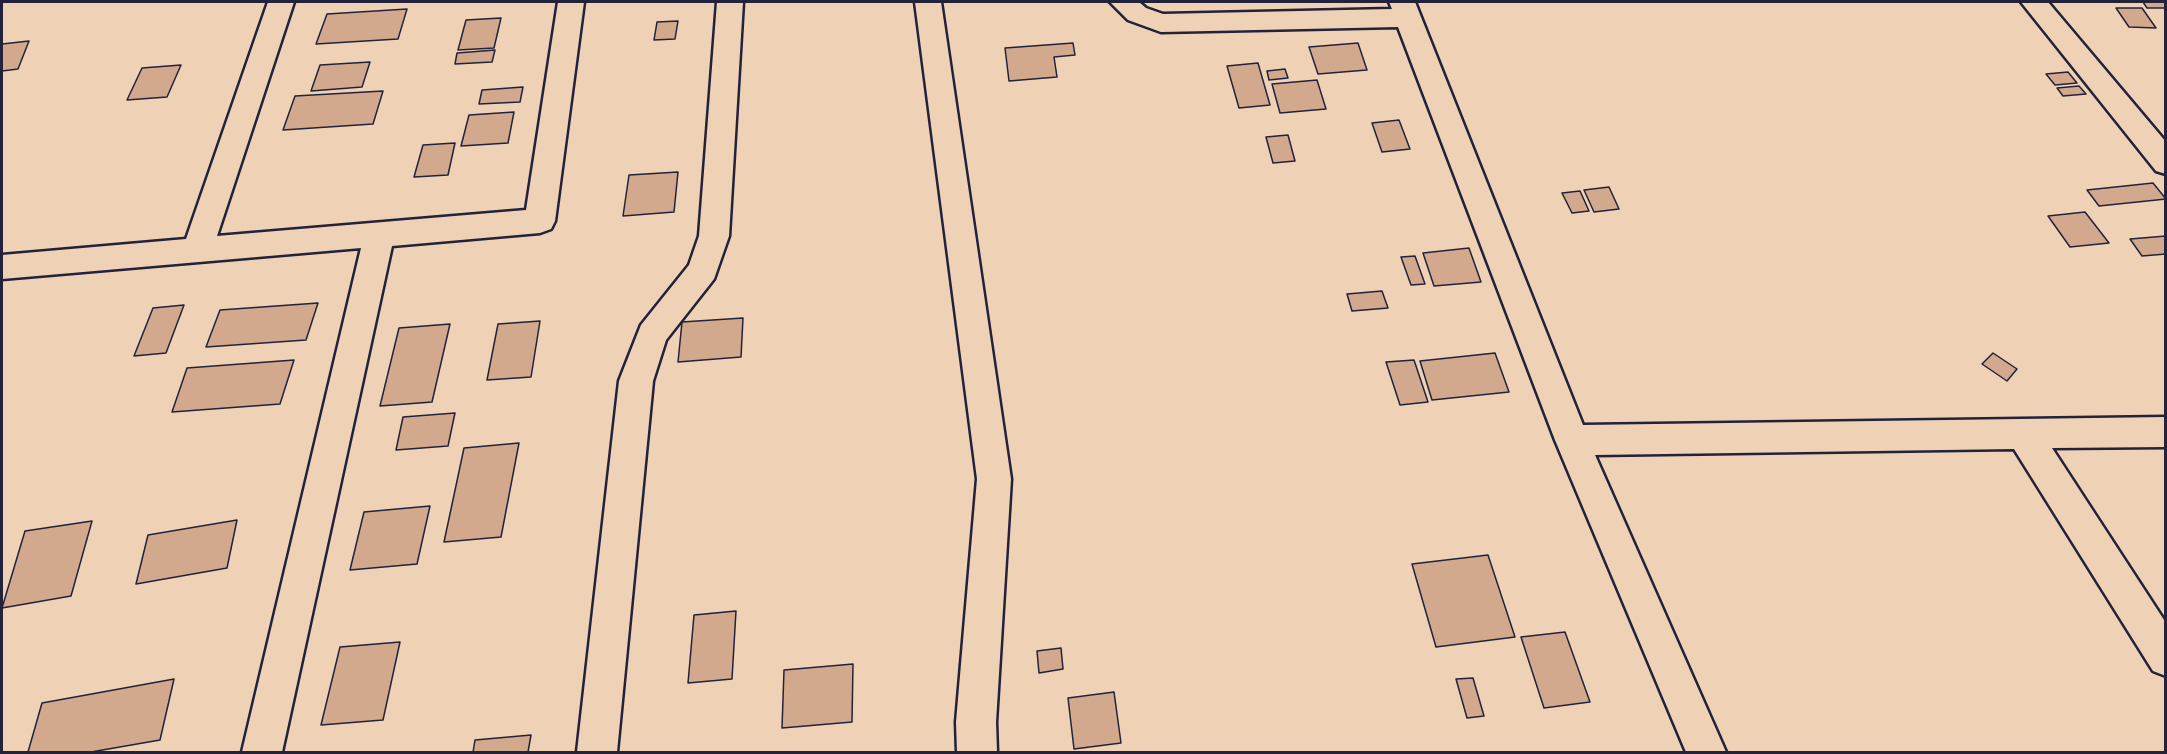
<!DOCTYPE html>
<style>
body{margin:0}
#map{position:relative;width:2167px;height:754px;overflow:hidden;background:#efd2b6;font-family:Delius,sans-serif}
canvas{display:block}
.frame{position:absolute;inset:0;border:3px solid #22223b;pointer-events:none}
</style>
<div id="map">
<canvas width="2167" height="754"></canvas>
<div class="frame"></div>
</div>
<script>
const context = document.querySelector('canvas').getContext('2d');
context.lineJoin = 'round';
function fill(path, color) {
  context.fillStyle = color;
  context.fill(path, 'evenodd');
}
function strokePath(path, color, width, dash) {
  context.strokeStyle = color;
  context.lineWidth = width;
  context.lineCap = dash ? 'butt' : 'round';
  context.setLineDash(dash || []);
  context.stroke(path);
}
const building = new Path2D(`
 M 2143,2 L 2166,2 L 2166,8 L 2147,8 Z
 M 2116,8 L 2142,8 L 2156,28 L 2129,27 Z
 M 407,9 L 398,39 L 316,44 L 327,14 Z
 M 501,18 L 494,48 L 458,50 L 466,20 Z
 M 678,21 L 675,39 L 654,40 L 657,22 Z
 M 29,41 L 18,69 L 2,71 L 2,44 Z
 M 1073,43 L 1075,55 L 1054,57 L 1057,77 L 1009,81 L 1005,48 Z
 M 1358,43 L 1367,70 L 1318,74 L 1309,47 Z
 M 495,50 L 492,62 L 455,64 L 457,53 Z
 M 370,62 L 362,87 L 311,91 L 320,65 Z
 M 1258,63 L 1270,105 L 1239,108 L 1227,66 Z
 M 181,65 L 167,97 L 127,100 L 142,68 Z
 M 1285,69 L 1288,78 L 1269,80 L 1267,71 Z
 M 2068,72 L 2077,83 L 2055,85 L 2046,74 Z
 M 1317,80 L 1326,109 L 1280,113 L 1272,84 Z
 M 2079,86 L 2086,94 L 2063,96 L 2057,88 Z
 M 523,87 L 520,102 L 479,104 L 482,90 Z
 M 383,91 L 373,124 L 283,130 L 295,96 Z
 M 514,112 L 508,143 L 461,146 L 469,115 Z
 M 1399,120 L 1410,149 L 1382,152 L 1372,123 Z
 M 1288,135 L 1295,161 L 1273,163 L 1266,137 Z
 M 455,143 L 448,175 L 414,177 L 423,145 Z
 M 678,172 L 674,212 L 623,216 L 629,175 Z
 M 2153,183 L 2166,199 L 2099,206 L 2087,190 Z
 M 1609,187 L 1619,209 L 1594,212 L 1584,190 Z
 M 1580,191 L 1589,211 L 1572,213 L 1562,193 Z
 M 2085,212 L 2109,243 L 2070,247 L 2048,216 Z
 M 2166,236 L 2166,254 L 2142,256 L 2130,239 Z
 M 1469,248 L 1481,282 L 1434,286 L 1423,253 Z
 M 1415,256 L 1425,284 L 1411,285 L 1401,257 Z
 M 1382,291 L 1388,308 L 1352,311 L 1347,294 Z
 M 318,303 L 306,340 L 206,347 L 220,310 Z
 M 184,305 L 166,353 L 134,356 L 153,308 Z
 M 743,318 L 741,357 L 678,362 L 682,322 Z
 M 540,321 L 531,377 L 487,380 L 498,324 Z
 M 450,324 L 432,402 L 380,406 L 399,328 Z
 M 1495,353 L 1509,392 L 1432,400 L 1420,361 Z
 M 1993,353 L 2017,369 L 2007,381 L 1982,364 Z
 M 294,360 L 280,404 L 172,412 L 187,368 Z
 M 1414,360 L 1428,402 L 1400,405 L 1386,362 Z
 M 455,413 L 448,446 L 396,450 L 403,417 Z
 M 519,443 L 501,537 L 444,542 L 464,448 Z
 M 430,506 L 417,564 L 350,570 L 364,512 Z
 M 237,520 L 227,568 L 136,584 L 148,535 Z
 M 92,521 L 71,596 L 2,608 L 25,531 Z
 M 1488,555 L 1515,637 L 1436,647 L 1412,564 Z
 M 736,611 L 732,679 L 688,683 L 694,615 Z
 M 1565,632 L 1590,702 L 1544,708 L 1521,637 Z
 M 400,642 L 383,720 L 321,725 L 340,647 Z
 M 1061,648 L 1063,669 L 1039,673 L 1037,651 Z
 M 853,664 L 852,722 L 782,728 L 784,670 Z
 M 1473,678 L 1484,716 L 1467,718 L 1456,679 Z
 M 174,679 L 160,740 L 91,752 L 28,752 L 42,703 Z
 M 1114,692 L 1121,743 L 1074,749 L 1068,698 Z
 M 531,735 L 528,752 L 473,752 L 475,740 Z`);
fill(building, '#d2a98d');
strokePath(building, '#22223b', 1.5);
const minor = new Path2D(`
 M 268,2 L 294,2 L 217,236 L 526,210 L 558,2 L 584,2 L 555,221 L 551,229 L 540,233 L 392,246 L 282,752 L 242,752 L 361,248 L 2,279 L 2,255 L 186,239 Z
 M 717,2 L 743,2 L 729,236 L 714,279 L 666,340 L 653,381 L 617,752 L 577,752 L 619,381 L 641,325 L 689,265 L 699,236 Z
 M 915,2 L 941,2 L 1011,479 L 996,722 L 997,752 L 957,752 L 956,722 L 977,479 Z
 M 1110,2 L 1139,2 L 1146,8 L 1163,14 L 1392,9 L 1389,2 L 1415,2 L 1583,425 L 2166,417 L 2166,447 L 2052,448 L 2166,623 L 2166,676 L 2153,671 L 2014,449 L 1595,455 L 1726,752 L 1686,752 L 1555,440 L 1398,27 L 1161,32 L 1128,20 Z
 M 2021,2 L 2048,2 L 2166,142 L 2166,174 L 2156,171 Z`);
strokePath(minor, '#22223b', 5);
fill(minor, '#efd2b6');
</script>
